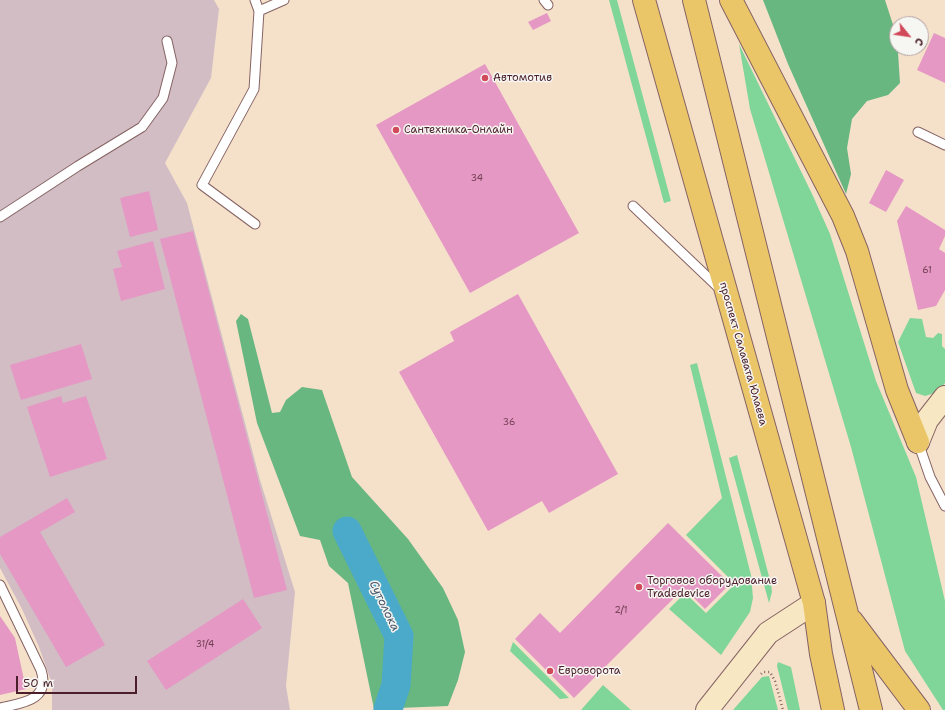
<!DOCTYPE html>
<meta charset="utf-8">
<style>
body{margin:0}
#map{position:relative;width:945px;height:710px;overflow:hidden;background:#f5e1ca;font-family:"Shantell Sans",sans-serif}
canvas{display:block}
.north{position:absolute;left:889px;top:16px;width:40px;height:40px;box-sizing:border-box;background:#f6f6f2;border:1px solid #b1a0a2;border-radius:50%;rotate:120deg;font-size:11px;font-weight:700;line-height:16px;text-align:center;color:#4a1f2b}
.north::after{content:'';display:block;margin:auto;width:14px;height:18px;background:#d1495b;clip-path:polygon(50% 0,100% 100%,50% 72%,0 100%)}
.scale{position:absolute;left:16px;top:676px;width:121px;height:18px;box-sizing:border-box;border:2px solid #4a1f2b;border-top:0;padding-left:5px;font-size:12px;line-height:14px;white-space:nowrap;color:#4a1f2b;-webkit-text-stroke:3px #f6f6f2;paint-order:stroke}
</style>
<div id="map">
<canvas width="945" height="710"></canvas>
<div class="north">С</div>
<div class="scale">50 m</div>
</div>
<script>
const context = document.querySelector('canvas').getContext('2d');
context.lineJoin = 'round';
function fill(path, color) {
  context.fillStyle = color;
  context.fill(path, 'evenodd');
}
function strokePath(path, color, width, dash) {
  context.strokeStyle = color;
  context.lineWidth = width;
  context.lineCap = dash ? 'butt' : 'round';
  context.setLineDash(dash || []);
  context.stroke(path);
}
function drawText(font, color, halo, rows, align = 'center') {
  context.font = font + ' "Shantell Sans",sans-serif';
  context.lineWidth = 3;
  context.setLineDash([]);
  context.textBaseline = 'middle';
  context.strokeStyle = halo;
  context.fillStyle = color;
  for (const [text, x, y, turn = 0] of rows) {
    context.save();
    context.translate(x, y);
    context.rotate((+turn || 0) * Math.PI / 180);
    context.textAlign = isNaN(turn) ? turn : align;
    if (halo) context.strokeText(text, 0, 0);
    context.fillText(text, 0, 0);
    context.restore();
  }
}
fill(new Path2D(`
 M 0,0 L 214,0 L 219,9 L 211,78 L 165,163 L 187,203 L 260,480 L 295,592 L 286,686 L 290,710 L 52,710 L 52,684 L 39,647 L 22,609 L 0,568 Z`), '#d2bdc5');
fill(new Path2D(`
 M 609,0 L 617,0 L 671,201 L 664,203 Z
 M 739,44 L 813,196 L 830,234 L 876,381 L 916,477 L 945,601 L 945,710 L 943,710 L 905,651 L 851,447 L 750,109 Z
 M 910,318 L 922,319 L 926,337 L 933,338 L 938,333 L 942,334 L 942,346 L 945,349 L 945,383 L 938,392 L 925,396 L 916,393 L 898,342 Z
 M 697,363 L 751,575 L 753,598 L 750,612 L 721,655 L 669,609 L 685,593 L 706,613 L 735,584 L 686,535 L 722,498 L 690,365 Z
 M 737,455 L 771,584 L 772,592 L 769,603 L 729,458 Z
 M 513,642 L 569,698 L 560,699 L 510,651 Z
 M 778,662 L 791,667 L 800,710 L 788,710 L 777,666 Z
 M 769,676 L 778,710 L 733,710 L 762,677 Z
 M 603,685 L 631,710 L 581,710 Z`), '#80d598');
fill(new Path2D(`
 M 763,0 L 885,0 L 897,37 L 900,83 L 888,95 L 867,101 L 852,119 L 847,148 L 851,174 L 846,194 L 788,64 Z
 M 241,314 L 248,319 L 272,413 L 280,412 L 286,400 L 302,387 L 322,390 L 352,477 L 408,539 L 443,588 L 458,620 L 465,652 L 458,680 L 448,706 L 374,709 L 348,583 L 329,566 L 320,540 L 300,536 L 257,423 L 236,321 Z`), '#68b680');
strokePath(new Path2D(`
 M 347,531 L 399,636 L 396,685 L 388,709`), '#4baaca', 29);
fill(new Path2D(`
 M 547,13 L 551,21 L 533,30 L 528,22 Z
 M 934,33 L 945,38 L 945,83 L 917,70 Z
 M 485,64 L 579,233 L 470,293 L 376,125 Z
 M 886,170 L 904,180 L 886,212 L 869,203 Z
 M 149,191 L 158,230 L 130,237 L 120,198 Z
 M 906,206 L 945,230 L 945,236 L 939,249 L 945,253 L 945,290 L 936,306 L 918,310 L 897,221 Z
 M 193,231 L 287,590 L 254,598 L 160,239 Z
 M 153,241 L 165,289 L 121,301 L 113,269 L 122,267 L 117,251 Z
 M 518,294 L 618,474 L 549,513 L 542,501 L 488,531 L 399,372 L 454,341 L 450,332 Z
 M 81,344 L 92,379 L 21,400 L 10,365 Z
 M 61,396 L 63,403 L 86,396 L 107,459 L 50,477 L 27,407 Z
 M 67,498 L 75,512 L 40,532 L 105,645 L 66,667 L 0,554 L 0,537 Z
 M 668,523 L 730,584 L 705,609 L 684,588 L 574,698 L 515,639 L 540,613 L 560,633 Z
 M 243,599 L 262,628 L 166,690 L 147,661 Z
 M 0,616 L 15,638 L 26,689 L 0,695 Z`), '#e598c4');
const lane = new Path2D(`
 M 255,0 L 259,11 L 284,0
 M 544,0 L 548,5
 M 918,132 L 945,145
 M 633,206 L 720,289
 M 0,217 L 78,166 L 142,127 L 163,98 L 172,63 L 167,41
 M 255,224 L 202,185 L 254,89 L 259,11
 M 918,442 L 930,477 L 945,506
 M 0,585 L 41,670 C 51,701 21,703 0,708`);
const secondary = new Path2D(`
 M 918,442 L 927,420 L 945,397
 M 707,710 L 768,633 L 814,603`);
const primary = new Path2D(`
 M 644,0 L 814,603 L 821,654 L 833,710
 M 694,0 L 871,710
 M 731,0 L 843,216 L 857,251 L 897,390 L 918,442
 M 852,621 L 919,710`);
strokePath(lane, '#866363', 11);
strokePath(secondary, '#866363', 24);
strokePath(primary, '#866363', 24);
strokePath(new Path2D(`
 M 761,674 L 763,672 L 770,672 L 775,681 L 783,710`), '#866363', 2.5, [1, 3]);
strokePath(lane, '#fff', 9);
strokePath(secondary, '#f7e8c3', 22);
strokePath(primary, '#ebc669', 22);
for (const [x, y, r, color] of [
 [485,78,4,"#d1495b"],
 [396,130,4,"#d1495b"],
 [639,587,4,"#d1495b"],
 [550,671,4,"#d1495b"]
]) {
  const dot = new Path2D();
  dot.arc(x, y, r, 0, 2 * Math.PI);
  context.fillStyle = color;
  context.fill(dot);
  strokePath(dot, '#f6f6f2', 1.5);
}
drawText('9px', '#713d51', null, [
 ["34",477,179],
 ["61",927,271],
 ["36",509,423],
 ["2/1",621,611],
 ["31/4",205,645]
]);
drawText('11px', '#4a1f2b', '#f6f6f2', [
 ["Автомотив",493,78],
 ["Сантехника-Онлайн",404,130],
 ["Торговое оборудование",647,581],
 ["Tradedevice",647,594],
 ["Евроворота",558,671]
], 'left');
drawText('11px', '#4a1f2b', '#f6f6f2', [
 ["проспект Салавата Юлаева",743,354,74]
]);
drawText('italic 12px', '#4a576b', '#f6f6f2', [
 ["Сутолока",384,606,64]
]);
</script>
